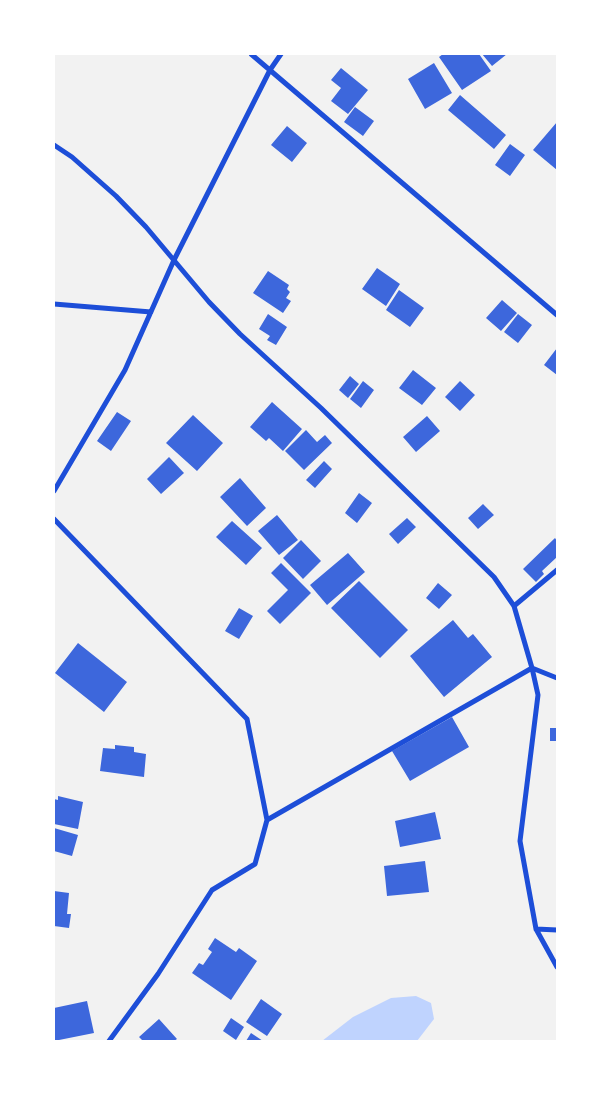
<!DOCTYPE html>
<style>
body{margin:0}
#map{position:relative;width:611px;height:1095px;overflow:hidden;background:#f2f2f2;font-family:Overpass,sans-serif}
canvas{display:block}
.frame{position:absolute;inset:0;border:55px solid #fff;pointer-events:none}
</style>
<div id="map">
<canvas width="611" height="1095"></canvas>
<div class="frame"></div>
</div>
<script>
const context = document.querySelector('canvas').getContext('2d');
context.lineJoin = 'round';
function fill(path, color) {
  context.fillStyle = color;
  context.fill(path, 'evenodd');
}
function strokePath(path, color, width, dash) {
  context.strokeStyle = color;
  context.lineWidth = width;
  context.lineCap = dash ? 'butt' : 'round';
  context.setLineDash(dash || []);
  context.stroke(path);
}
fill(new Path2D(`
 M 416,996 L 431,1003 L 434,1019 L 417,1041 L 322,1041 L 353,1017 L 391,998 Z`), '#bfd3fe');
fill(new Path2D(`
 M 443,54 L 479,54 L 491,71 L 462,90 L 439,57 Z
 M 482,54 L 507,54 L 492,66 Z
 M 434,63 L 452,93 L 425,109 L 408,79 Z
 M 341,68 L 368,90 L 348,114 L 331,101 L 341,88 L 331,80 Z
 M 460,95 L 506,135 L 494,149 L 448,110 Z
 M 355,107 L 374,121 L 363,136 L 344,122 Z
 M 557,122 L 557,170 L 533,150 Z
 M 287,126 L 307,143 L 292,162 L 271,145 Z
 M 510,144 L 525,155 L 510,176 L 495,165 Z
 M 377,268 L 400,284 L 386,306 L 362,289 Z
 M 268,271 L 289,285 L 287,289 L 290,292 L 286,298 L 291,301 L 283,313 L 253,293 Z
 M 399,290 L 424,308 L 410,327 L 386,310 Z
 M 502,300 L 517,313 L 501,331 L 486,318 Z
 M 268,314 L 287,327 L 276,345 L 267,340 L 270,336 L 259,329 Z
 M 518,314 L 532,325 L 518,343 L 504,332 Z
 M 557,348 L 557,375 L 544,365 Z
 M 413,370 L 436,388 L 422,405 L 399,388 Z
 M 350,376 L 359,384 L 348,398 L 339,390 Z
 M 363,381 L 374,390 L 361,408 L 350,399 Z
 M 460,381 L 475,395 L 460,411 L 445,397 Z
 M 272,402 L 302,429 L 283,451 L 269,438 L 266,441 L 250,427 Z
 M 117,412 L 131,421 L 111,451 L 97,441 Z
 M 193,415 L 223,443 L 197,471 L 166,443 Z
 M 427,416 L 440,431 L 416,452 L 403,437 Z
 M 306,430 L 317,442 L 325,435 L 332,443 L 304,470 L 285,451 Z
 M 169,457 L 184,473 L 161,494 L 147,479 Z
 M 324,461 L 332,469 L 315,488 L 306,480 Z
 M 240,478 L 266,508 L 247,526 L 220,497 Z
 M 359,493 L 372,503 L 357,523 L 345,513 Z
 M 483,504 L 494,515 L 478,529 L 468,518 Z
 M 277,515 L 298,540 L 279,555 L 258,531 Z
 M 407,518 L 416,527 L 398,544 L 389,534 Z
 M 232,521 L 262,548 L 246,565 L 216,537 Z
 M 555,538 L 557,541 L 557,557 L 542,571 L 544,574 L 536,582 L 523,569 Z
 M 301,540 L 321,561 L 303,579 L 283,558 Z
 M 348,553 L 365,572 L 327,605 L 310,585 Z
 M 281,563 L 311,593 L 280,624 L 267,611 L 288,590 L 271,573 Z
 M 359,581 L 408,630 L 380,658 L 331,608 Z
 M 438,583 L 452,595 L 439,609 L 426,598 Z
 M 239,608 L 253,616 L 239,639 L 225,631 Z
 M 453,620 L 468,638 L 473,634 L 492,657 L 444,697 L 410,656 Z
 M 78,643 L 127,682 L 104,712 L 55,673 Z
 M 452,717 L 469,747 L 410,781 L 392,751 Z
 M 550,728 L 557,728 L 557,741 L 550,741 Z
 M 115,745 L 134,747 L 134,752 L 146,754 L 144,777 L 100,771 L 103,748 L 115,749 Z
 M 58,796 L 83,802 L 78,829 L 54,824 L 54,799 L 58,800 Z
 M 435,812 L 441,839 L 400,847 L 395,821 Z
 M 54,828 L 78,835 L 72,856 L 54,851 Z
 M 425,861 L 429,892 L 387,896 L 384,866 Z
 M 54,891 L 69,893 L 67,914 L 71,914 L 69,928 L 54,926 Z
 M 215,938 L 236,952 L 239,948 L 257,961 L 231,1000 L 192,973 L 199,963 L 203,965 L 212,952 L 208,949 Z
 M 261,999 L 282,1014 L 267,1036 L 246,1022 Z
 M 87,1001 L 94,1033 L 54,1041 L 54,1008 Z
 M 231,1018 L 244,1027 L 236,1040 L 223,1031 Z
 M 159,1019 L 177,1039 L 174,1041 L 143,1041 L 139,1037 Z
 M 251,1033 L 263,1041 L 246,1041 Z`), '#3d67dc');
strokePath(new Path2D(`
 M 251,54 L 557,315
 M 54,145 L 72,157 L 116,196 L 146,227 L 209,302 L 240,334 L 321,408 L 494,577 L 514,606 L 532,668 L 538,695 L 520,841 L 536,929 L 557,967
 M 54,304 L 151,312
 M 54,491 L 125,370 L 174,260 L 270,70 L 281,54
 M 54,519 L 247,719 L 267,820
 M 514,606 L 557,570
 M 536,929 L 557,930
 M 109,1041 L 158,974 L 212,890 L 255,864 L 267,820 L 532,668 L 557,678`), '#1d4ed8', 5);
</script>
